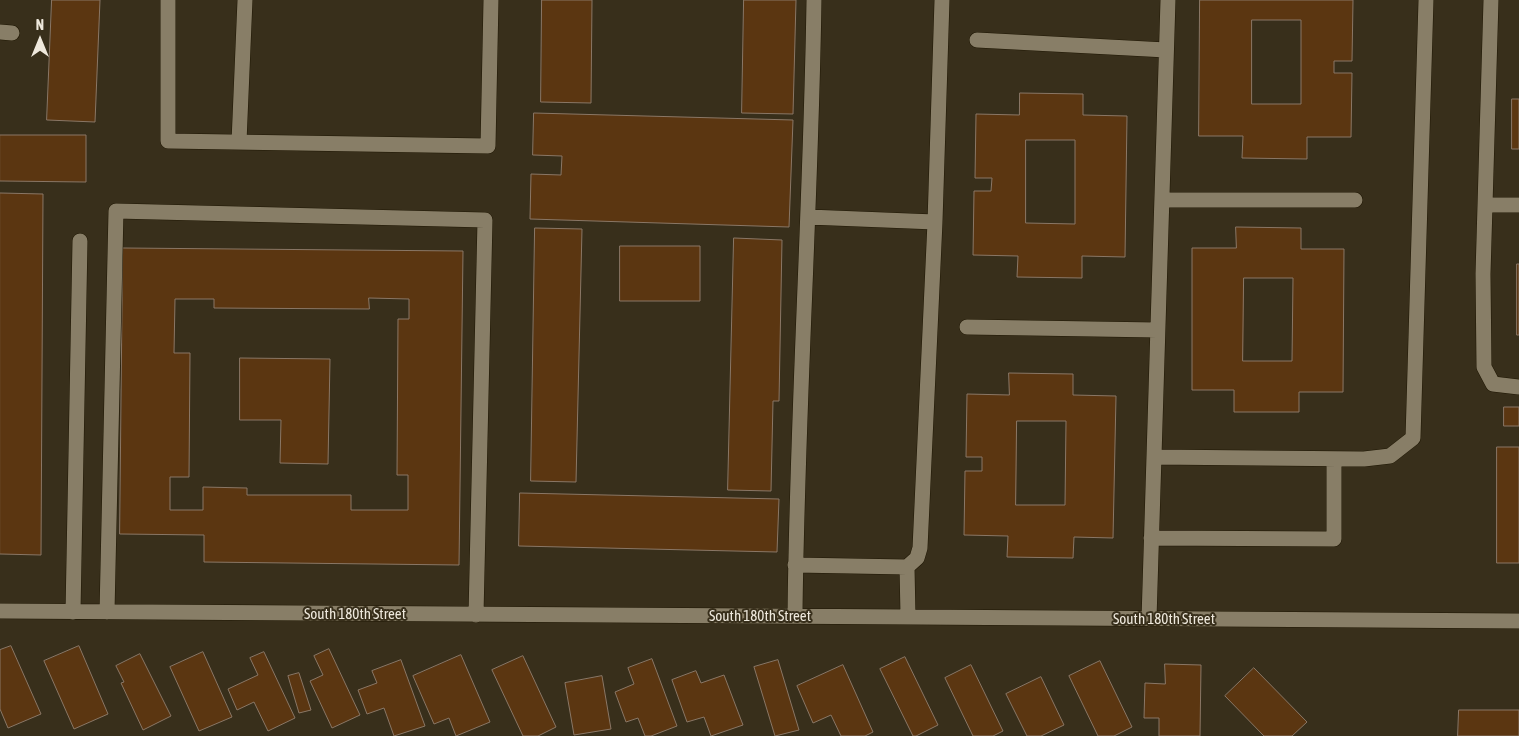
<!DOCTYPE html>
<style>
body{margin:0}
#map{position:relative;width:1519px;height:736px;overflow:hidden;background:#382f1b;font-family:"Asap Condensed",sans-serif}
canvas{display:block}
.north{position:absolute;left:15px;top:15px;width:50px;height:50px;-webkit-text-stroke:4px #382f1b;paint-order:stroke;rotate:0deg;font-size:14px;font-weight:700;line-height:20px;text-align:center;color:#eee8dc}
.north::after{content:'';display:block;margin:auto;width:18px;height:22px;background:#eee8dc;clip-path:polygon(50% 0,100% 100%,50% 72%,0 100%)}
</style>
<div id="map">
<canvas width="1519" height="736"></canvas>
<div class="north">N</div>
</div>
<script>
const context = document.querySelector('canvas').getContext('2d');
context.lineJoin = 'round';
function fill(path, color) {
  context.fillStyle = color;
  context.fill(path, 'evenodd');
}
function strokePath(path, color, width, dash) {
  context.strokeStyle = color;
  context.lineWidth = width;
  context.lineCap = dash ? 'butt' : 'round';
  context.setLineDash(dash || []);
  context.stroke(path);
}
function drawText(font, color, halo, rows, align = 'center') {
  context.font = font + ' "Asap Condensed",sans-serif';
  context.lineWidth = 4;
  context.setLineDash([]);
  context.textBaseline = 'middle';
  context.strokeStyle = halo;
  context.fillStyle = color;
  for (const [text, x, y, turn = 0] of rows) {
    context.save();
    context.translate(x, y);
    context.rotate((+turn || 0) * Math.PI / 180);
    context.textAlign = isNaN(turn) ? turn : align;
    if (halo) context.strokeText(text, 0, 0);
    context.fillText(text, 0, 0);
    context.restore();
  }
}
const building = new Path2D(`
 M 52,0 L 100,0 L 95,122 L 47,120 Z
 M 542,0 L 592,0 L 591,103 L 541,102 Z
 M 744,0 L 796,0 L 793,114 L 742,113 Z
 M 1200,0 L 1353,0 L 1352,61 L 1334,61 L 1334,73 L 1352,73 L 1351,137 L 1307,137 L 1307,159 L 1242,158 L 1243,136 L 1199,136 ZM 1252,20 L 1301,20 L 1301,104 L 1252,104 Z
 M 1020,93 L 1083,94 L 1083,115 L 1127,116 L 1125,257 L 1082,256 L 1082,278 L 1017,277 L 1018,256 L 973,255 L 974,191 L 991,191 L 992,178 L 975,178 L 976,114 L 1019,115 ZM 1026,140 L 1075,140 L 1075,224 L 1026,223 Z
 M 1512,99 L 1519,99 L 1519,149 L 1512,149 Z
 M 534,113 L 793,120 L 789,227 L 530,219 L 531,174 L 561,175 L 562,156 L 533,155 Z
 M 0,135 L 86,135 L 86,182 L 0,181 Z
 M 0,193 L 43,194 L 41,555 L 0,554 Z
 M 1236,227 L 1301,228 L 1301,249 L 1344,249 L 1343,392 L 1299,392 L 1299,412 L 1234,412 L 1234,390 L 1192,390 L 1192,248 L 1236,248 ZM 1244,278 L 1293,278 L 1292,361 L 1243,361 Z
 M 535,228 L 582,229 L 576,482 L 531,481 Z
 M 734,238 L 782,240 L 779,401 L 773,401 L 771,491 L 728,490 Z
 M 620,246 L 700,246 L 700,301 L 620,301 Z
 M 123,248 L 463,251 L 459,565 L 204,562 L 204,535 L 120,534 ZM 369,298 L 409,299 L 409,319 L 398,319 L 397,475 L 408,475 L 408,510 L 351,510 L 351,495 L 247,495 L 247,488 L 203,487 L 203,510 L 170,510 L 170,477 L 189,477 L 190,353 L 174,353 L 175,299 L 214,299 L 214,308 L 369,309 Z
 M 1517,264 L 1519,264 L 1519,335 L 1517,335 Z
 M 240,358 L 330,359 L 328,464 L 280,463 L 281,420 L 240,420 Z
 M 1009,373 L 1073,374 L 1073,395 L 1116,396 L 1113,538 L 1074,537 L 1073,558 L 1007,557 L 1008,536 L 964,535 L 965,471 L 982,471 L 982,457 L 966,457 L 967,394 L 1009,395 ZM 1017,421 L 1066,421 L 1065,505 L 1016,505 Z
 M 1504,407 L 1519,407 L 1519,426 L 1504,426 Z
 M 1497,447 L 1519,447 L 1519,563 L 1497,563 Z
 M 520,493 L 779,499 L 777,552 L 519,546 Z
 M 11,646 L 41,714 L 8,728 L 0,709 L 0,650 Z
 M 79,646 L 108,714 L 74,729 L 44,661 Z
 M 329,649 L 360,715 L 332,728 L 310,681 L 323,675 L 314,656 Z
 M 203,652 L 232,717 L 199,731 L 170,667 Z
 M 264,652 L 295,718 L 268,731 L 254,702 L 237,710 L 228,689 L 258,675 L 250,658 Z
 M 140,654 L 171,716 L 143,730 L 121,683 L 124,682 L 116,666 Z
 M 461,655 L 490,722 L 456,736 L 449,718 L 434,724 L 413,676 Z
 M 523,656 L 556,727 L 538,736 L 523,736 L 492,670 Z
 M 905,657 L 938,725 L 916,736 L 913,736 L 880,669 Z
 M 652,659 L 677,726 L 651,736 L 645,736 L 638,718 L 626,722 L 615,692 L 634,684 L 628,668 Z
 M 401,660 L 425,726 L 394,736 L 384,708 L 367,714 L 358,690 L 377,683 L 372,671 Z
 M 778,660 L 799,730 L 775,736 L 754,667 Z
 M 1100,661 L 1132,727 L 1114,736 L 1098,736 L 1069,676 Z
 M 1165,664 L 1201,665 L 1200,736 L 1159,736 L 1159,718 L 1144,718 L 1145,683 L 1165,684 Z
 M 843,665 L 873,732 L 865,736 L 841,736 L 831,715 L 813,723 L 797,686 Z
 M 971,665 L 1003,731 L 993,736 L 973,736 L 945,678 Z
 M 1254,668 L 1307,722 L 1292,736 L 1264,736 L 1225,696 Z
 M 696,671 L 701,683 L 724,675 L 743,725 L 711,736 L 704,717 L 687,722 L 672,680 Z
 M 299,673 L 311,710 L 299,713 L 288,676 Z
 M 602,676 L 611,729 L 574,735 L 565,683 Z
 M 1041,677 L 1064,725 L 1041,736 L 1027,736 L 1006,694 Z
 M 1459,710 L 1519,710 L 1519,736 L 1458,736 Z`);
fill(building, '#5b3611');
strokePath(building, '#8a7766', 1);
const minor = new Path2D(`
 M 168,0 L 168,141 L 488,146 L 491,0
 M 1491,0 L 1483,274 L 1484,367 L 1493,384 L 1519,387
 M 0,32 L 12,33
 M 977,40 L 1166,50
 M 239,142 L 245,0
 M 1162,200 L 1355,200
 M 1485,205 L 1519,205
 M 808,217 L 935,222
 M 967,327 L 1157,330
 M 1154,457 L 1364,459 L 1390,456 L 1413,438 L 1426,0
 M 1151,538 L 1334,539 L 1334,459
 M 795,565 L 907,567
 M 0,611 L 1519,621
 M 73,612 L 80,241
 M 107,612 L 116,211 L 485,220 L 476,615
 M 795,616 C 797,411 811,206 814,0
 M 908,616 L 907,567 L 917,558 L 920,548 L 935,222 L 942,0
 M 1149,619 L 1168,0`);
strokePath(minor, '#1f1704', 16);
strokePath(minor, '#887e67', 15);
drawText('15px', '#eee8dc', '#382f1b', [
 ["South 180th Street",355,614],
 ["South 180th Street",760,616],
 ["South 180th Street",1164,619]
]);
</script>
